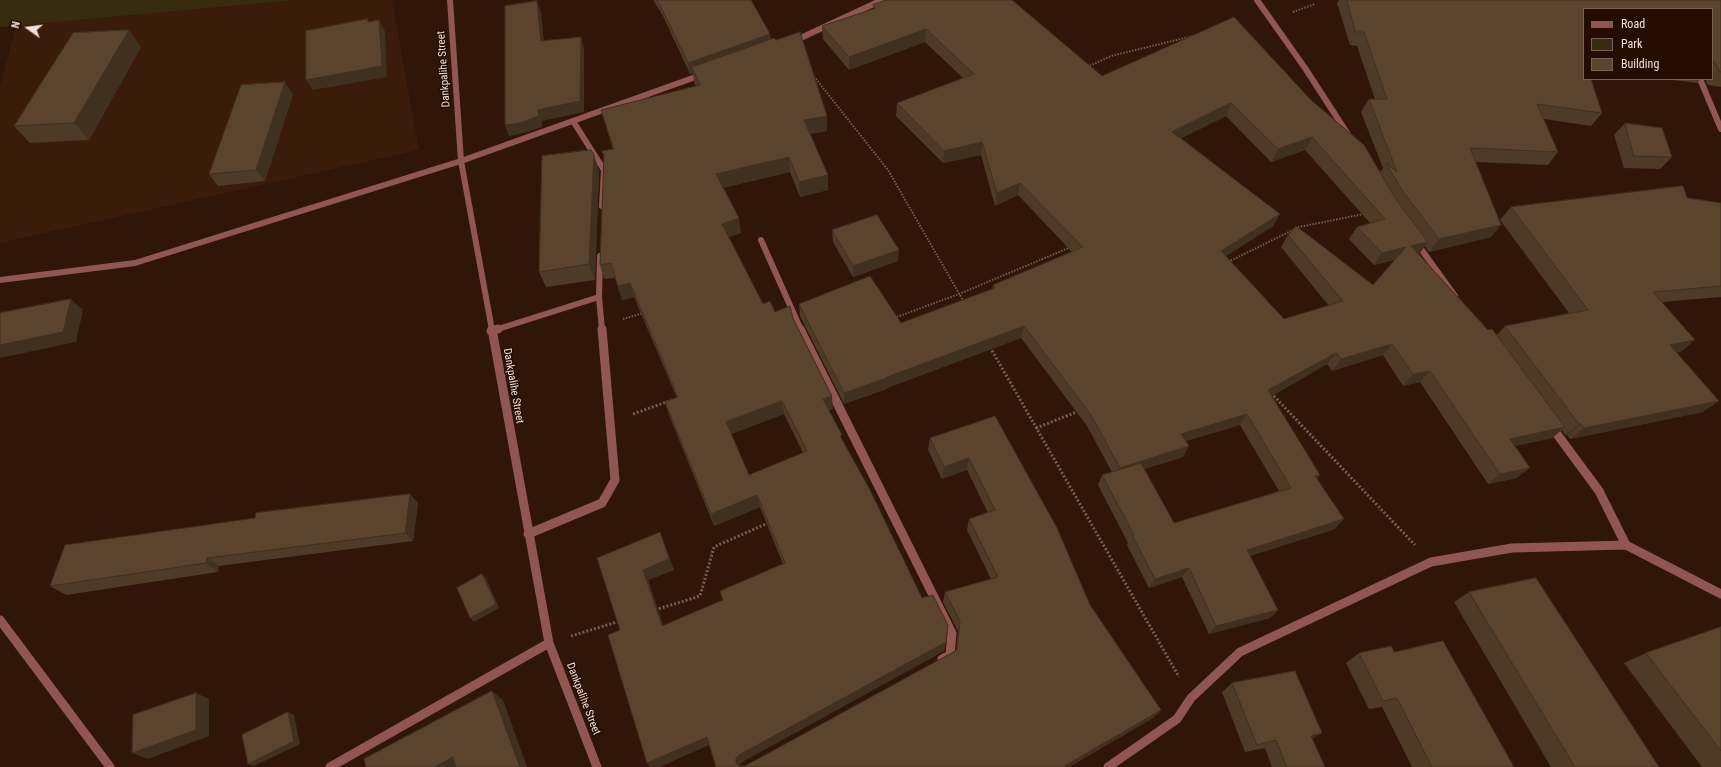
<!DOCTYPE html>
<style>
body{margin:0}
#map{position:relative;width:1721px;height:767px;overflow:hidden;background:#2f1609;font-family:"Roboto Condensed",sans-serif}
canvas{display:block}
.legend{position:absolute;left:1583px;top:8px;width:130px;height:72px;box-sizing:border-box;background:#250c02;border:1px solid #776157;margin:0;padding:5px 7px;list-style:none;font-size:12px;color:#f2e0d7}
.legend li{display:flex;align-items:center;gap:8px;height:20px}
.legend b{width:20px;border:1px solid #776157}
.north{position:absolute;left:8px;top:8px;width:40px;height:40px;-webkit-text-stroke:3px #250c02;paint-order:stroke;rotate:284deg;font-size:11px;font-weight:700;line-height:16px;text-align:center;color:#f2e0d7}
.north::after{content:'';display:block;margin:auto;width:14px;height:18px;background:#f2e0d7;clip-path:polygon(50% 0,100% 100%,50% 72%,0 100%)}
</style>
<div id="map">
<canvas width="1721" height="767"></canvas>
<ul class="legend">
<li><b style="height:5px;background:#925652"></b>Road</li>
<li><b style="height:11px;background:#372c0d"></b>Park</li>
<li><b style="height:11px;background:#5a442d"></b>Building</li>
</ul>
<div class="north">N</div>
</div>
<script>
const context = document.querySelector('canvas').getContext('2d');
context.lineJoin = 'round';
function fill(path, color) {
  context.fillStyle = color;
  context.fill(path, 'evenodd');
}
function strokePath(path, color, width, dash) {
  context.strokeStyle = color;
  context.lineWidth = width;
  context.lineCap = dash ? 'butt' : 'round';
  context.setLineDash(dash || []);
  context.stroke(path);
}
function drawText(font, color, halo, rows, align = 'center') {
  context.font = font + ' "Roboto Condensed",sans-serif';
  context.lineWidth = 3;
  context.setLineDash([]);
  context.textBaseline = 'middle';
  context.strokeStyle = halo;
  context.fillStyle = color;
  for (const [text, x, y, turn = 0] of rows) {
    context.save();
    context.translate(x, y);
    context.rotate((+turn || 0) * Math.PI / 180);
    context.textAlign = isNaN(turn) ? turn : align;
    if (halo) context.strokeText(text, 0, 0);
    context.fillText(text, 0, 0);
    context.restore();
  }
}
fill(new Path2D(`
 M 23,0 L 392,0 L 419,150 L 0,243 L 0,87 Z`), '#3b1b0a');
fill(new Path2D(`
 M 0,0 L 295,0 L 0,27 Z`), '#372c0d');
strokePath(new Path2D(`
 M 1293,12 L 1315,4
 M 1087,67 L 1111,56 L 1197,35
 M 812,74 L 888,170 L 964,302
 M 1228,262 L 1299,227 L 1364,214
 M 894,318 L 959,294 L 1071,247
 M 623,319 L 643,313`), '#745e52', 2, [1.5, 1.5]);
strokePath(new Path2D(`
 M 990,347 L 1179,677
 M 1271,393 L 1415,545
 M 633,414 L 672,400
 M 1036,428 L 1079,411
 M 655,610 L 700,596 L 714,547 L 768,523
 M 571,636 L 620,621`), '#745e52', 3, [2, 2]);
strokePath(new Path2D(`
 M 450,0 L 461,161 L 492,330
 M 1257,0 L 1305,68 L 1349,136
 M 792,42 L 882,0
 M 1700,79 L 1721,129
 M 573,121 L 604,170 L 602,206
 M 761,240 L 801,330
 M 1416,242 L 1455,296
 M 600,256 L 599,297 L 602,330
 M 0,280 L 135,263 L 461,161 L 704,74
 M 495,330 L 599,297`), '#925652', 6);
strokePath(new Path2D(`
 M 492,329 L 549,643 L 597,767
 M 800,329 L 952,633 L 950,655 L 942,659
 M 491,331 L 498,329
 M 1551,426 L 1599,491 L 1626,545
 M 528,534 L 602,503 L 615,480 L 602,329
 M 0,620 L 110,767
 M 330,767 L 549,643
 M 1108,767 L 1177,719 L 1191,698 L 1240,652 L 1431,562 L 1512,548 L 1626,545 L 1721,594`), '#925652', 9);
fill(new Path2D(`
 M 653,0 L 751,0 L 770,34 L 771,40 L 827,131 L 810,134 L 828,190 L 800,197 L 790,172 L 723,188 L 741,233 L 729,237 L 763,304 L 775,312 L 793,318 L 833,409 L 829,410 L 842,439 L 922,598 L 946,642 L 944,651 L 742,762 L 740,764 L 740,766 L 745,766 L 956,651 L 958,631 L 943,602 L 945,592 L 991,579 L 967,530 L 969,519 L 988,513 L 967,470 L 942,479 L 928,450 L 930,438 L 995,416 L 1090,605 L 1161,710 L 1153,718 L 1069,767 L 716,767 L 709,745 L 659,767 L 650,767 L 647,763 L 620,630 L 660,532 L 664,543 L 674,570 L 648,580 L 663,626 L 723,600 L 720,591 L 783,564 L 760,507 L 714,526 L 669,415 L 665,402 L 677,398 L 634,297 L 622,300 L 615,278 L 604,279 L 600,265 L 604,157 L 602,151 L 613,150 L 601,110 L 696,86 L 694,83 L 693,73 L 690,74 L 663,16 ZM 784,414 L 803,453 L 749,475 L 731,434 Z
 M 1339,0 L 1721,0 L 1721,87 L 1708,85 L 1705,79 L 1712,79 L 1712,9 L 1584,9 L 1584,79 L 1602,113 L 1591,126 L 1544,119 L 1558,152 L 1548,165 L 1476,162 L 1501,225 L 1491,237 L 1429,252 L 1425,246 L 1419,254 L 1488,330 L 1497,335 L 1505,326 L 1569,313 L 1500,220 L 1511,207 L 1687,198 L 1721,203 L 1721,297 L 1662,302 L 1681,352 L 1676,352 L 1703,412 L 1570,439 L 1567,435 L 1565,435 L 1562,430 L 1552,438 L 1514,446 L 1517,478 L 1488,484 L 1420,382 L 1403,386 L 1383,355 L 1332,371 L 1327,364 L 1272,396 L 1317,478 L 1335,529 L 1250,556 L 1278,610 L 1270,618 L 1209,634 L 1182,577 L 1149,588 L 1127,545 L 1128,543 L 1098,485 L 1102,475 L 1112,472 L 1087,426 L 1021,338 L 887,388 L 887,389 L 844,404 L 800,316 L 799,304 L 901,323 L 992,290 L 993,285 L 1072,252 L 1018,195 L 995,206 L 981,155 L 943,163 L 896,116 L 897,103 L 963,78 L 925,42 L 849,70 L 823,39 L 822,26 L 873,9 L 873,5 L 1102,76 L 1311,100 L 1380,172 L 1383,168 L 1361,112 L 1369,99 L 1375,99 L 1357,46 L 1350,45 L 1337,3 ZM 1226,116 L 1271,162 L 1305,150 L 1370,223 L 1357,227 L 1349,239 L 1374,265 L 1395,260 L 1373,285 L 1288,235 L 1281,247 L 1329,306 L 1284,319 L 1226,256 L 1273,226 L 1280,214 L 1181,138 ZM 1240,425 L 1279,491 L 1174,523 L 1144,469 L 1183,457 L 1186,441 Z
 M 141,47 L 89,140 L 30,143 L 14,126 Z
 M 1665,79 L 1701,79 L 1697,83 Z
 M 293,94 L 265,181 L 218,186 L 209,174 Z
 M 1625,123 L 1672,157 L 1660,169 L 1624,168 L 1614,135 Z
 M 599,171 L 595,280 L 546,287 L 539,272 Z
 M 832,230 L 898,261 L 853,277 L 833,242 Z
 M 418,503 L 413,541 L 219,566 L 218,572 L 66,595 L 50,586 Z
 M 1469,592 L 1659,767 L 1551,767 L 1454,602 Z
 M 1721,627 L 1721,767 L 1702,767 L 1624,663 L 1646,653 Z
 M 1394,652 L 1514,767 L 1412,767 L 1382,707 L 1369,709 L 1346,663 L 1359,653 Z
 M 1232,683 L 1312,739 L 1325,767 L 1272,767 L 1265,748 L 1245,752 L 1222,692 Z`), '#4d3a27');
fill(new Path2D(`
 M 537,1 L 541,12 L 545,52 L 541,41 Z
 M 379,20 L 385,31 L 387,77 L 313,90 L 306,80 Z
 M 926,29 L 925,42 L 849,70 L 849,57 Z
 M 129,30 L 141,47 L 89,140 L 74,123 Z
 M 770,34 L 771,45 L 692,67 L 693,73 L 690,74 L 688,63 Z
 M 581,37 L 584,48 L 584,112 L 542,121 L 542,127 L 524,133 L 509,136 L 505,125 L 538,110 Z
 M 285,82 L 293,94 L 265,181 L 256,170 Z
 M 1231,103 L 1226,116 L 1168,145 L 1172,132 Z
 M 827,116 L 827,131 L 804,135 L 804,120 Z
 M 1312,137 L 1305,150 L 1271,162 L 1278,149 Z
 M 982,142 L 981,155 L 943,163 L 944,151 Z
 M 594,155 L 599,171 L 595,280 L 589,264 Z
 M 789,157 L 790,172 L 718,189 L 716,174 Z
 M 828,175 L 828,190 L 800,197 L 799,182 Z
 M 1020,183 L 1018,195 L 995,206 L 997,193 Z
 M 1280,214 L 1273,226 L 1215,263 L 1221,251 Z
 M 739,218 L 741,233 L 725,238 L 722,224 Z
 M 1501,225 L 1491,237 L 1429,252 L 1439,239 Z
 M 1428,242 L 1419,254 L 1402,258 L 1411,246 Z
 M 1406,247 L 1397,259 L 1374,265 L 1382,253 Z
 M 899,250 L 898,261 L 853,277 L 853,266 Z
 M 630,283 L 634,297 L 622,300 L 618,286 Z
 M 71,299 L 83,310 L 76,342 L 0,358 L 0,345 Z
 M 1024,326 L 1021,338 L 887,388 L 887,389 L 844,404 L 844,393 L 887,377 Z
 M 1695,340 L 1681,352 L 1656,357 L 1670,345 Z
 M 1392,344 L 1383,355 L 1332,371 L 1341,359 Z
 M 1336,353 L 1327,364 L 1261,402 L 1268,390 Z
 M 1430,371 L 1420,382 L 1403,386 L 1413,374 Z
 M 832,396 L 833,409 L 824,412 L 823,399 Z
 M 782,401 L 784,414 L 728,435 L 726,422 Z
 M 1719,401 L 1703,412 L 1570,439 L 1584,428 Z
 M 1247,414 L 1240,425 L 1175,444 L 1181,434 Z
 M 1579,424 L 1581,424 L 1567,435 L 1565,435 Z
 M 1565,427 L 1552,438 L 1498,450 L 1510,439 Z
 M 1189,446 L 1183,457 L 1115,478 L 1120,468 Z
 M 969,458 L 967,470 L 942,479 L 944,467 Z
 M 1530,468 L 1517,478 L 1488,484 L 1500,474 Z
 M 1320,475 L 1312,485 L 1315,476 Z
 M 410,494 L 418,503 L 413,541 L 405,533 Z
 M 757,495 L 760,507 L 714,526 L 711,514 Z
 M 1344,519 L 1335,529 L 1239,559 L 1247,550 Z
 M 660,532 L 664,543 L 674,570 L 648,580 L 667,636 L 662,626 L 643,570 Z
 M 207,558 L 219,566 L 218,572 L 206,563 Z
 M 1189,568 L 1182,577 L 1149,588 L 1155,579 Z
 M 482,574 L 486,578 L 499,608 L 474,622 L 470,618 Z
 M 1278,610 L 1270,618 L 1209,634 L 1216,626 Z
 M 946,642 L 944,651 L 742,762 L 740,764 L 740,767 L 736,763 L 736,758 L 739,755 Z
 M 492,691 L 503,700 L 527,767 L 520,767 Z
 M 196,693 L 209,699 L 209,736 L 148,759 L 132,753 Z
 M 1161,710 L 1153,718 L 1069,767 L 1063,767 Z
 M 288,712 L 294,715 L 300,744 L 254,766 L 248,764 Z
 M 1322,733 L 1309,741 L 1311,736 Z
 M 707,737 L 711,744 L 659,767 L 650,767 L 647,763 Z
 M 453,757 L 460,767 L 435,767 Z`), '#3f3020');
const building = new Path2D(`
 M 657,0 L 751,0 L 770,34 L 688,63 L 660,5 Z
 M 886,0 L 1012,0 L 1102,76 L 1234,17 L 1311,100 L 1364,145 L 1395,198 L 1428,242 L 1411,246 L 1488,330 L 1492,329 L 1565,427 L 1510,439 L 1530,468 L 1500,474 L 1430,371 L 1413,374 L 1392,344 L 1341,359 L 1336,353 L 1268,390 L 1320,475 L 1315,476 L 1344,519 L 1247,550 L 1278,610 L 1216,626 L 1189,568 L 1155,579 L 1132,535 L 1134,535 L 1102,475 L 1141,463 L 1174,523 L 1291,488 L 1247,414 L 1181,434 L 1189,446 L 1120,468 L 1091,415 L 1024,326 L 887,377 L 887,378 L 844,393 L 799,304 L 870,276 L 901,323 L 995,288 L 993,285 L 1083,247 L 1020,183 L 997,193 L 982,142 L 944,151 L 897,103 L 974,74 L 926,29 L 849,57 L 822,26 L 876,8 L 873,5 ZM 1231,103 L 1278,149 L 1312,137 L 1385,219 L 1357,227 L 1382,253 L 1406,247 L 1373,285 L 1296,226 L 1288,235 L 1343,301 L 1284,319 L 1221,251 L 1280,214 L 1172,132 Z
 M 1347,0 L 1721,0 L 1721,72 L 1720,72 L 1716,64 L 1713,61 L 1712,61 L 1712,9 L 1584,9 L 1584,53 L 1583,53 L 1584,56 L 1584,79 L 1591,79 L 1602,113 L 1537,104 L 1558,152 L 1470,148 L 1501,225 L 1439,239 L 1404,193 L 1386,163 L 1397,172 L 1369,99 L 1387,99 L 1364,32 L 1356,32 Z
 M 537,1 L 541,41 L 581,37 L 580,101 L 538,110 L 539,116 L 520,123 L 505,125 L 505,6 Z
 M 368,19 L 368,22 L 379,20 L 382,66 L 306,80 L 306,31 Z
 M 129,30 L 74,123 L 14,126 L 73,33 Z
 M 800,32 L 827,116 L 804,120 L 828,175 L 799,182 L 789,157 L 716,174 L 739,218 L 722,224 L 763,304 L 770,301 L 775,312 L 790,306 L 793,318 L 832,396 L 823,399 L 842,435 L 840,436 L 870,490 L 922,598 L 933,595 L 948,625 L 946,642 L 739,755 L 736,758 L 736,763 L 739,766 L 745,766 L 957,650 L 960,621 L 945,592 L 998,577 L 969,519 L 995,510 L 969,458 L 944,467 L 930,438 L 995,416 L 1057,528 L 1090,605 L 1161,710 L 1063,767 L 716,767 L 707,737 L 647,763 L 608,635 L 620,630 L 597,558 L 660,532 L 669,559 L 643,570 L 662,626 L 723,600 L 720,591 L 785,563 L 757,495 L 711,514 L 665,402 L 678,397 L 630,283 L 618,286 L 611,263 L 600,265 L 604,155 L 602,151 L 614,149 L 601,110 L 700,85 L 692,67 L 774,38 L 776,40 ZM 782,401 L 807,451 L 749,475 L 726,422 Z
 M 285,82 L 256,170 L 209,174 L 241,85 Z
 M 1625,123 L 1662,128 L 1672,157 L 1634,156 Z
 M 591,150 L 594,155 L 589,264 L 539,272 L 542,156 Z
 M 1683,186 L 1687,198 L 1721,203 L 1721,286 L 1653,292 L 1695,340 L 1670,345 L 1719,401 L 1584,428 L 1581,424 L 1579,424 L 1505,326 L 1588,310 L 1511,207 Z
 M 877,215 L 899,250 L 853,266 L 832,230 Z
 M 71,299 L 63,332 L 0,345 L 0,313 Z
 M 410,494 L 405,533 L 207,558 L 206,563 L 50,586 L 65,545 L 255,518 L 256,513 Z
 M 482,574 L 496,604 L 470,618 L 457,588 Z
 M 1536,578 L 1659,767 L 1575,767 L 1469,592 Z
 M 1721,627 L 1721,751 L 1646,653 Z
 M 1443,641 L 1514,767 L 1432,767 L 1397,698 L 1383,701 L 1359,653 L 1391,646 L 1394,652 Z
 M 1295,671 L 1322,733 L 1311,736 L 1325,767 L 1287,767 L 1276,740 L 1257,745 L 1232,683 Z
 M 492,691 L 520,767 L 456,767 L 453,757 L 435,767 L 366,767 L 364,759 Z
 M 196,693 L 196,730 L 132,753 L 133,715 Z
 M 288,712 L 294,741 L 248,764 L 242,735 Z`);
fill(building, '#5a442d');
strokePath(building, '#3f3020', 1);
drawText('11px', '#f2e0d7', '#250c02', [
 ["Dankpalihe Street",444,69,-94],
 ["Dankpalihe Street",513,386,80],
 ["Dankpalihe Street",583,699,69]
]);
</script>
